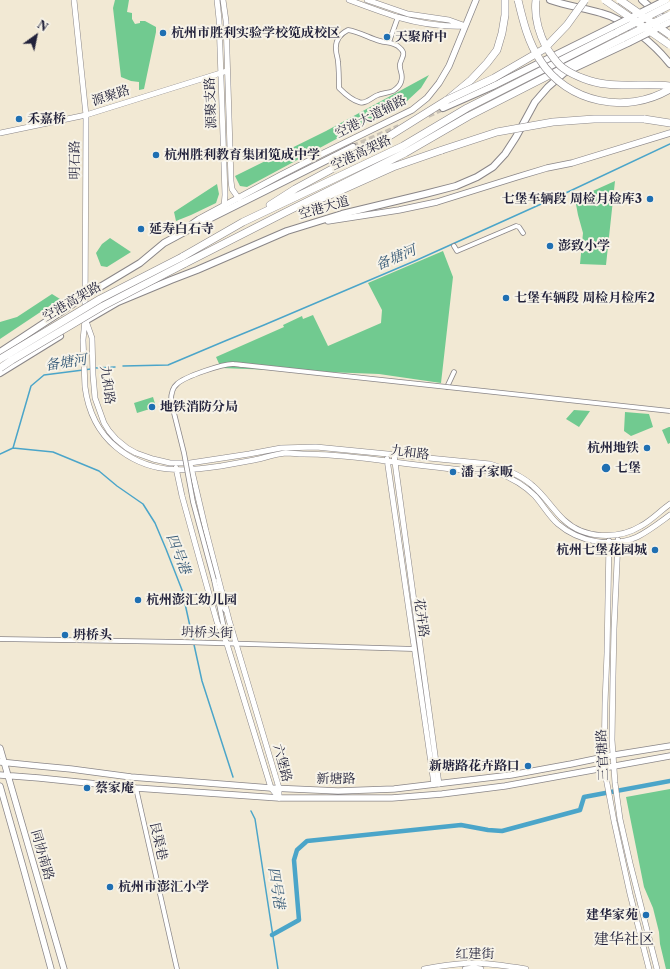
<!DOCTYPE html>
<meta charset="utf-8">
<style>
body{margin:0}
#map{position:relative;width:670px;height:969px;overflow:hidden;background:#f2e9d4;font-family:"Libre Caslon Text",serif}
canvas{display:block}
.north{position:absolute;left:16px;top:16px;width:40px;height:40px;-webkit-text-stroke:3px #f7f3e8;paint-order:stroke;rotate:33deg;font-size:11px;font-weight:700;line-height:16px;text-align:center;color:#22223b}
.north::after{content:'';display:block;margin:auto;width:14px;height:18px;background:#22223b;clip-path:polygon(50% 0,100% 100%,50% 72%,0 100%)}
</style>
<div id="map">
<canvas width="670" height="969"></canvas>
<div class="north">N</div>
</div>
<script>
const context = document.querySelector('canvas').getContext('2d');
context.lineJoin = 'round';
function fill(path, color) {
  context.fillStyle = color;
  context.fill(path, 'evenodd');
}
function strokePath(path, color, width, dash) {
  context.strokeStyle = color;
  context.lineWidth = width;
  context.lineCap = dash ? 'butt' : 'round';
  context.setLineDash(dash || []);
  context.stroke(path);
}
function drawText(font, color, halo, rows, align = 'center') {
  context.font = font + ' "Libre Caslon Text","Noto Serif SC",serif';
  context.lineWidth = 4;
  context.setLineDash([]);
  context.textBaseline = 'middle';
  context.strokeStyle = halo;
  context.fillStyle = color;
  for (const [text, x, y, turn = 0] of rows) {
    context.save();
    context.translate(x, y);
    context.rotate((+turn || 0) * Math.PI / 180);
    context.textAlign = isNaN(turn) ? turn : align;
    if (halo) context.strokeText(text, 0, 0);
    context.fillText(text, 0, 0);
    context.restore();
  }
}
fill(new Path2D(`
 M 115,0 L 129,0 L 127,12 L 132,13 L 132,19 L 135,24 L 140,23 L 140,21 L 145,21 L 156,27 L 156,32 L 144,89 L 139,90 L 139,82 L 131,81 L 121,77 L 113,8 Z
 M 429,75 L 421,88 L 407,101 L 247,187 L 240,186 L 235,176 L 326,131 Z
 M 615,181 L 606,265 L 580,264 L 583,233 L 578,215 L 575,199 Z
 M 217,184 L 219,194 L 216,203 L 191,215 L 176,221 L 174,212 Z
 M 110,238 L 131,252 L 107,267 L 101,266 L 96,253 L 102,244 Z
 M 443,251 L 453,277 L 441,383 L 379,374 L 221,368 L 216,357 L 284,327 L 283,325 L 302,316 L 303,319 L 313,315 L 328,346 L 381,323 L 382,310 L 368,283 Z
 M 52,294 L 60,299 L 0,339 L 0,322 L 17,317 Z
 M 153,397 L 156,407 L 137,413 L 134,403 Z
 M 574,410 L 590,411 L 579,427 L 566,419 Z
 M 625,412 L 649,414 L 653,427 L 631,436 L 624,431 Z
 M 669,427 L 670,427 L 670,443 L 668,444 L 662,430 Z
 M 670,789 L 670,969 L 666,969 L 660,944 L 659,932 L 653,908 L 644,887 L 626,797 Z`), '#71ca90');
strokePath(new Path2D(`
 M 123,366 L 168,365 L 225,341 L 264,325 L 417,260 L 570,191 L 670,144
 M 95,368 L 115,367
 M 13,448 L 31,386 L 44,375 L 91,369
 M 0,454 L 13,448 L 53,452 L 99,471 L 117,486 L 143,504 L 155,523 L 166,549 L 182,590 L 202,681 L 233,777
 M 251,811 L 255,819 L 278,969`), '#4ba5c9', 1.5);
strokePath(new Path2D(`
 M 272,935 L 299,920 L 294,860 L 297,850 L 307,841 L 461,825 L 488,830 L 502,831 L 580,810 L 584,797 L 670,781`), '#4ba5c9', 4.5);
strokePath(new Path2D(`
 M 428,115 L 443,108
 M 353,147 L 399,127`), '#c8c1b5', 6, [6, 3]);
const minor = new Path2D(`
 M 348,30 C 360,32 369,38 380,41 C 387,43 395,42 400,48 C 407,54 401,58 400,64 C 399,71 404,74 401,82 C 400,86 396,89 393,91 C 388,93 383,93 378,95 C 372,97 365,105 359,102 C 351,100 344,93 339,88 C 339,79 339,71 338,62 C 338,58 336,54 336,50 C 335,40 340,34 348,30 Z
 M 389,42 L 398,17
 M 454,246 L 457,251 L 516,226 L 519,227 L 523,233
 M 447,387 L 454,372
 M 225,610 L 221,603 L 214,580 L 226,638
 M 0,639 L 182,642 L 414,649
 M 136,788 L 177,969`);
const tertiary = new Path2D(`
 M 74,0 L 86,115 L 85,320 L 83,340 L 85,387 C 88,410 98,432 116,447 C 148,474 183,472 221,466 C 232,464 243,462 254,460 C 264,458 275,454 286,453 C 292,453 297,454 303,454 C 328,454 354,457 379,460 C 407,464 434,467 462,470 C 474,471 487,469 498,473 C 512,478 525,486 535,496 C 543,505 549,516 558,524 C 579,542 612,548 637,537 C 649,531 659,523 670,515
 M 217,0 L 219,19 L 225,195 L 224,206
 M 223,0 L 226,21 L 231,181 L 232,189 L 239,199
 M 349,0 C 365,6 381,12 397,17 C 418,23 443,27 465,26
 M 367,0 L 408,14 L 449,20 L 463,25
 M 0,133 L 86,115 L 227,71
 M 86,321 L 92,338 L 93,375 L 95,398 L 104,423 L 109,431 L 116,439 L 127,448 L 136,453 L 153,459 L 170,463 L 190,463 L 249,454 L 281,448 L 316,447 L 490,464 C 506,469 521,475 533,486 C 545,496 553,510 564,520 C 584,539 618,540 641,526 C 652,520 660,511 670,504
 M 394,455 L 439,784
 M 387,459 L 434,784
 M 176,468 L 182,496 L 206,583 L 217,622 L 227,644 L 271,788 L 279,798 L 279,788 L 229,620 L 206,531 L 191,467
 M 618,540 L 614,629 L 613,676 L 612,740 L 615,783 L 620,819 L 630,863 L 657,969
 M 609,541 L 607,653 L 605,703 L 604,767 L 614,821 L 630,894 L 649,969
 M 424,969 C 439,966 455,964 470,963 C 489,963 508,966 526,969
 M 465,969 L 474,968 L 481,969`);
const secondary = new Path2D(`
 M 328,221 L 399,210 L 437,202 L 517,177 L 547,168 L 572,163 L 670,133
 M 180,232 L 199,219 L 281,175 L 324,153 L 412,110 L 427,98 L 439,83 L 449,66 L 476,0
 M 0,748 L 64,969
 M 0,762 L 39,766 L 71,769 L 131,777 L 271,788 L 338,791 L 394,789 L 511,775 L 571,764 L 614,755 L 670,746
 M 0,775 L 39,778 L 136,788 L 279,798 L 392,798 L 442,794 L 505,786 L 670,756
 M 0,786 L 23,867 L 51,969`);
const primary = new Path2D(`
 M 550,0 C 567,6 584,8 601,13 C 625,19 655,45 670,64
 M 642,0 L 665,20
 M 443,108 L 493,86 L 612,27
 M 87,320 L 118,302 L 171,280 L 197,270 L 287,231 L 342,214 L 425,194 L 456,186 L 477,177 L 493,167 L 505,154 L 516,137 L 535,102 L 548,87 L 564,73 L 628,43
 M 0,352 L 85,296 L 140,263 L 164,243 L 203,222 L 353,147
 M 0,373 L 60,336`);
const trunk = new Path2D(`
 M 644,119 L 670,123
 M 320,199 L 335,193 L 393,167 L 442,150
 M 270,205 L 295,189 L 367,150 L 447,100 L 471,80 L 487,63 L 497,50 L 502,33 L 505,15 L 505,0
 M 182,257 L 243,222 L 403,146 L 467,108 L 617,32
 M 184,264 L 284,213 L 405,153 L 469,116 L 585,57 L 623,38`);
strokePath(minor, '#8a8688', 5.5);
strokePath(tertiary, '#8a8688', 6);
strokePath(secondary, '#8a8688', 7);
strokePath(primary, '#8a8688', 8);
strokePath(trunk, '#8a8688', 8);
strokePath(minor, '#fff', 4);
strokePath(tertiary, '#fff', 5);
strokePath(secondary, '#fff', 5.5);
strokePath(primary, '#fff', 6);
strokePath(trunk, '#fff', 7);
const minorBridge = new Path2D(`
 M 214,580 L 193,502 L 184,453 L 171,401 C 171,394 172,388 177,384 C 184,377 224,363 234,364 C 237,364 240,365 243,365 L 670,411`);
const primaryBridge = new Path2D(`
 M 612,27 L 666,0
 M 628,43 L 670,22`);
const trunkBridge = new Path2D(`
 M 518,0 C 523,21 528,42 540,60 C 567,103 627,115 670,89
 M 536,0 C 534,16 539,33 546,47 C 551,54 556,63 563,68 C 574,76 593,83 606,84 C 627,87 649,83 670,86
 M 605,0 L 670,45
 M 620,0 L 670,35
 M 617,32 L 670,5
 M 623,38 L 670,15
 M 447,100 L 494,78 L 544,49 L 567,25 L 585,0
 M 442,150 L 497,132 L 553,122 L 594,119 L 644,119
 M 0,359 L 100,299 L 182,257
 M 0,368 L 12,360 L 103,306 L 184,264`);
strokePath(minorBridge, '#8a8688', 5.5, []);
strokePath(primaryBridge, '#8a8688', 8, []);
strokePath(trunkBridge, '#8a8688', 8, []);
strokePath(minorBridge, '#fff', 4);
strokePath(primaryBridge, '#fff', 6);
strokePath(trunkBridge, '#fff', 7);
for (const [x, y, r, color] of [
 [163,33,4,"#1f6fb2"],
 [387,37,4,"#1f6fb2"],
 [19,119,4,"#1f6fb2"],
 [156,155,4,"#1f6fb2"],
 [650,199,4,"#1f6fb2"],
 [141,229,4,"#1f6fb2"],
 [550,246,4,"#1f6fb2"],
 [506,298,4,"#1f6fb2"],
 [152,407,4,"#1f6fb2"],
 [647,448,4,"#1f6fb2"],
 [606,468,5,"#1f6fb2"],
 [453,472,4,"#1f6fb2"],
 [655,550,4,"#1f6fb2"],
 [138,600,4,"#1f6fb2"],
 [65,635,4,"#1f6fb2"],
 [528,766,4,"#1f6fb2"],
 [87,788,4,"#1f6fb2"],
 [110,887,4,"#1f6fb2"],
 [646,915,4,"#1f6fb2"]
]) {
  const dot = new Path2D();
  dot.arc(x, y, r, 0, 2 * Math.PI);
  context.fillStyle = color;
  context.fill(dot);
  strokePath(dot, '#f7f3e8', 1.5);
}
drawText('bold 13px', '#22223b', '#f7f3e8', [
 ["杭州市胜利实验学校笕成校区",171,33],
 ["天聚府中",395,37],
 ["禾嘉桥",27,119],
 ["杭州胜利教育集团笕成中学",164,155],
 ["七堡车辆段 周检月检库3",642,199,"right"],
 ["延寿白石寺",149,229],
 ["澎致小学",558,246],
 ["七堡车辆段 周检月检库2",514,298],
 ["地铁消防分局",160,407],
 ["杭州地铁",639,448,"right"],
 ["七堡",615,468],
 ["潘子家畈",461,472],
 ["杭州七堡花园城",647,550,"right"],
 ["杭州澎汇幼儿园",146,600],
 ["坍桥头",73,635],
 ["新塘路花卉路口",520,766,"right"],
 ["蔡家庵",95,788],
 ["杭州市澎汇小学",118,887],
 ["建华家苑",638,915,"right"]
], 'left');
drawText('13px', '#22223b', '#f7f3e8', [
 ["源聚路",111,96,-18],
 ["源聚支路",211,103,-92],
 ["空港大道辅路",371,117,-27],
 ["空港高架路",361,153,-25],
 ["明石路",75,160,-90],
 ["空港大道",324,208,-16],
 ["空港高架路",72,302,-30],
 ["九和路",107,385,82],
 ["九和路",410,453,7],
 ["花卉路",421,618,82],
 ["坍桥头街",207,633,1],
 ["三官塘路",603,755,-93],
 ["六堡路",282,763,75],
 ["新塘路",336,779],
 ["艮渠巷",158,841,77],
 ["同协南路",42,855,74],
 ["红建街",475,954]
]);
drawText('italic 14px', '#325674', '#f7f3e8', [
 ["备塘河",396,258,-23],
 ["备塘河",66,363,-9],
 ["四号港",178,554,68],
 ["四号港",276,888,81]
]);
drawText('15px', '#22223b', '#f7f3e8', [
 ["建华社区",624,940]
]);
</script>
